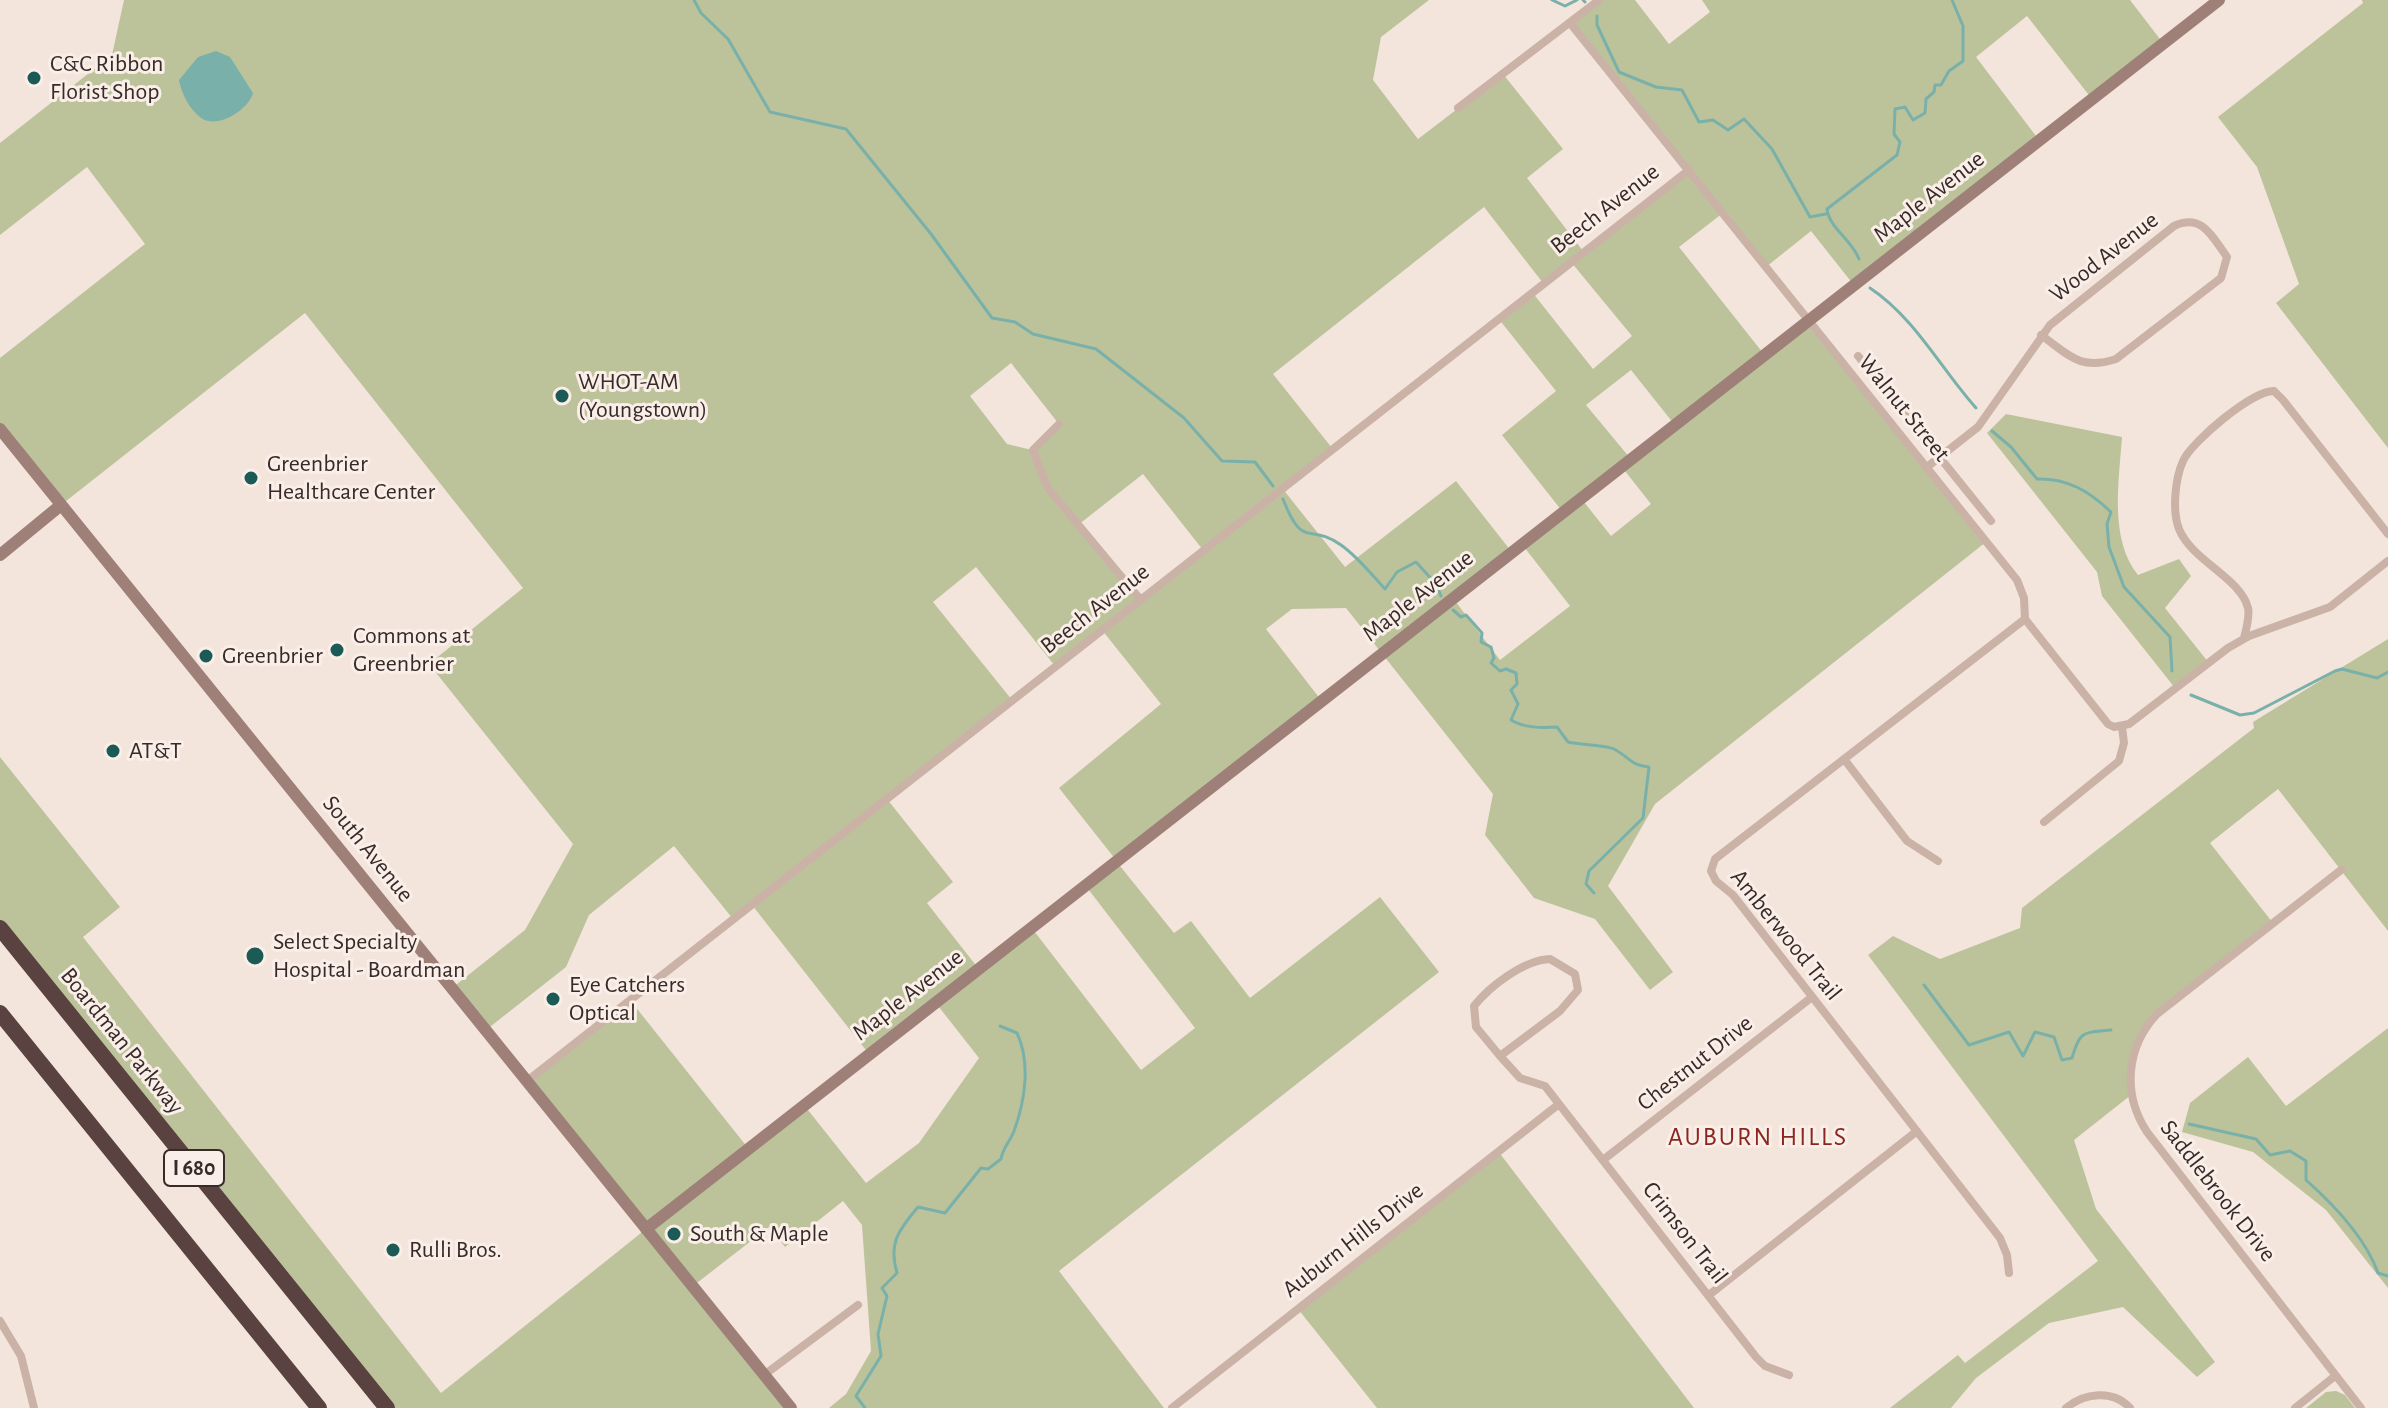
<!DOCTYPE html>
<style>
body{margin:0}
canvas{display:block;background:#f3e4dc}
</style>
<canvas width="2388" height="1408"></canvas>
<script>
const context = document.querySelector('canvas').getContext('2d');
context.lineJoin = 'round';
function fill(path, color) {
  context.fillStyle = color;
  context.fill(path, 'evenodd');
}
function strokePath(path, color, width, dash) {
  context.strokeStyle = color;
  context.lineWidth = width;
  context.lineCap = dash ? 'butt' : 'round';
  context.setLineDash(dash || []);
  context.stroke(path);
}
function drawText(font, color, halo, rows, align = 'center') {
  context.font = font + ' "Alegreya Sans",sans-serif';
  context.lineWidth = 6;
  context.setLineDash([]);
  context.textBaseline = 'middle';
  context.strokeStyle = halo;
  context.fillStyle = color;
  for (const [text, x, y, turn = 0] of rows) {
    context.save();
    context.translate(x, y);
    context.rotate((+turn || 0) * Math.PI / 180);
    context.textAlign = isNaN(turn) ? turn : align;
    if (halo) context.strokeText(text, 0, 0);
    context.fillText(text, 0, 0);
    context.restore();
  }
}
fill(new Path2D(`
 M 124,0 L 1429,0 L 1381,37 L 1373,80 L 1418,139 L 1503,74 L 1563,149 L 1527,178 L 1583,251 L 1689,170 L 1570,23 L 1599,0 L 1635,0 L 1669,44 L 1710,12 L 1702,0 L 2130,0 L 2163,43 L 2092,99 L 2027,16 L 1976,57 L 2039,140 L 1853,284 L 1811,231 L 1766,267 L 1723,213 L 1679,247 L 1763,353 L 1807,319 L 1986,542 L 1655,804 L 1608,886 L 1673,972 L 1650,990 L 1595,919 L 1534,898 L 1485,835 L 1493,794 L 1346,608 L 1292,609 L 1266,629 L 1321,700 L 1116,861 L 1174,933 L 1191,921 L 1250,998 L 1380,897 L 1439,972 L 1059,1271 L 1164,1408 L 829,1408 L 846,1394 L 871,1351 L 862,1225 L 843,1201 L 785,1247 L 769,1227 L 693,1286 L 791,1408 L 387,1408 L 0,928 L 0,757 L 120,907 L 83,937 L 441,1393 L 646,1229 L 527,1081 L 630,1000 L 748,1148 L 804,1105 L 866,1183 L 919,1143 L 979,1058 L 935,1002 L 869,1054 L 752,905 L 733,919 L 674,846 L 589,915 L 566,967 L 486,1030 L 452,988 L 525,930 L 573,844 L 429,664 L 523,588 L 305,313 L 61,505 L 0,429 L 0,358 L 145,244 L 87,167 L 0,235 L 0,143 L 112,55 ZM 1484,207 L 1543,283 L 1571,262 L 1632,336 L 1593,369 L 1532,292 L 1498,318 L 1556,391 L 1502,435 L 1562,511 L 1521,543 L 1570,606 L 1500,660 L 1452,597 L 1511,551 L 1456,481 L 1345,567 L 1282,488 L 1332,448 L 1273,374 ZM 1011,363 L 1058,423 L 1032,450 L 1007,444 L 970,396 ZM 1631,370 L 1674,424 L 1630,458 L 1586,405 ZM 1621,466 L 1651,504 L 1611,536 L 1580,497 ZM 1143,474 L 1203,550 L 1140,599 L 1078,525 ZM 976,567 L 1055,666 L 1102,630 L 1161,704 L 1059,788 L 1116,860 L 1085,885 L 1195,1028 L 1141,1070 L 1031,927 L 978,968 L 927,903 L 953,882 L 887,799 L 1012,700 L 933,602 Z
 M 2362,0 L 2388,0 L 2388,448 L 2276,303 L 2299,284 L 2257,167 L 2218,117 L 2363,3 Z
 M 2006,414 L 2122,437 C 2119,481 2109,539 2138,575 L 2179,559 L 2191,576 L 2165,608 L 2209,663 L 2175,688 L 2102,596 L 2097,572 L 1987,433 Z
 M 2388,639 L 2388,931 L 2278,789 L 2210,843 L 2273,923 L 2165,1007 L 2138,1041 L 2131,1095 L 2074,1140 L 2096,1209 L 2215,1362 L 2197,1377 L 2123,1307 L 2049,1323 L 1976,1378 L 1951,1408 L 1890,1408 L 1958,1355 L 1965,1363 L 2098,1261 L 1868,955 L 1893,936 L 1940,959 L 2020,928 L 2022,908 L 2254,728 L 2253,722 Z
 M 2388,1028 L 2388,1288 L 2326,1210 L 2253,1152 L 2182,1132 L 2190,1103 L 2248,1057 L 2286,1106 Z
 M 1498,1151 L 1694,1408 L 1377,1408 L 1298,1309 Z
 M 2336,1391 L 2345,1395 L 2355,1408 L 2306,1408 L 2326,1392 Z`), '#bcc39b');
fill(new Path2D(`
 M 216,51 L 230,57 L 253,93 C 249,109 218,130 201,118 C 190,110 181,93 179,80 L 198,57 Z`), '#79b1aa');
strokePath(new Path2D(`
 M 694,0 L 701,13 L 728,39 L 770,112 L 846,129 L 931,234 L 992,318 L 1015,322 L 1033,334 L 1096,349 L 1184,418 L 1222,461 L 1255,462 L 1273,486
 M 1552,0 L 1565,6 L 1577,0
 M 1583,0 L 1585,2
 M 1597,16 L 1597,25 L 1619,72 L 1656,87 L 1682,90 L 1699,122 L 1713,120 L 1728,130 L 1744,119 L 1772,149 L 1810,217 L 1826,214
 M 1859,259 C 1852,240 1829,228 1827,209 L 1897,155 L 1900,142 L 1894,134 L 1895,109 L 1905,107 L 1913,120 L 1925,113 L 1926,99 L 1934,92 L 1935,85 L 1941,85 L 1949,71 L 1963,61 L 1963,26 L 1952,0
 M 1870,288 C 1915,318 1941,369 1976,408
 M 1992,431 L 2011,447 L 2037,479 C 2067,478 2089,491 2111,512 L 2107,524 L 2109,547 L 2124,587 L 2170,637 L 2172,671
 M 1283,499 C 1303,551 1309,522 1341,545 C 1358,557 1371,574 1385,589 L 1397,572 L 1416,562 L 1436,584 L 1441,596
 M 1453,610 L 1461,617 L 1466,615 L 1482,633 L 1481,642 L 1491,647 L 1494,658 L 1491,663 L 1500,671 L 1506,669 L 1516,673 L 1517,684 L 1511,690 L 1518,704 L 1511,720 C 1524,728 1541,728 1557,727 L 1568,742 C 1580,745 1605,745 1614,749 C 1628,756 1631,766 1649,767 L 1643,818 L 1589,871 L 1586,884 L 1594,893
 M 2191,695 L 2240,715 L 2254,713 L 2335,671 L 2342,669 L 2377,678 L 2388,672
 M 1924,985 L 1969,1045 L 2009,1032 L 2023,1056 L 2035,1032 L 2054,1037 L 2062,1060 L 2072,1058 C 2080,1030 2083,1033 2111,1030
 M 2189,1124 L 2256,1139 L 2270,1155 L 2290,1151 L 2306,1161 L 2306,1180 C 2333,1204 2366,1239 2378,1273 L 2388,1276
 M 865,1408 L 856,1396 L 881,1356 L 878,1334 L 887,1296 L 882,1288 L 897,1273 C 888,1243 899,1230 918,1207 L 945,1213 L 981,1168 L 988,1169 L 1001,1159 C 1003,1147 1010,1142 1014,1131 C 1025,1101 1031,1063 1017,1033 L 1000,1026`), '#79b1aa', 3);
strokePath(new Path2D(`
 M 1570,23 L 2017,580 L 2024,598 L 2025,619 L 2108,724 L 2114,727 L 2129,724 L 2228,648 L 2249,636 L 2330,607 L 2388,561
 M 1458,108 L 1599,0
 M 1858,356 L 1991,521
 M 1059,424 L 1033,450 L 1047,487 L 1140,599
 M 1927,467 L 1978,427 L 2050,325 L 2174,226 C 2202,213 2212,236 2227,257 L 2221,278 L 2116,359 C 2080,371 2069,355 2041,335
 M 2244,638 C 2246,630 2250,616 2248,608 C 2241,578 2192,561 2179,529 C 2172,511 2175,479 2183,461 C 2191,442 2253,390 2274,391 L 2283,400 L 2388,534
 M 1844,759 L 1907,841 L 1938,861
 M 2044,822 L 2119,761 L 2124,743 L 2122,727
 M 2341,870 L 2157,1014 C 2126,1047 2122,1094 2147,1132 L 2361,1408
 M 1550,959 L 1575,974 L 1578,990 L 1560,1011 L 1500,1056 L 1476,1027 L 1474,1006 C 1490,986 1524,960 1550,959 Z
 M 1500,1056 L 1520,1078 L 1545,1086 L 1756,1357 L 1765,1366 L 1789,1375
 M 527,1081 L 1689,170
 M 1603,1160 L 1812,997
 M 2009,1273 L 2007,1255 L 2000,1238 L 1733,895 L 1716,881 L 1711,871 L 1715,859 L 2025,619
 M 1709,1295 L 1917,1131
 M 0,1321 L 21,1356 L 34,1408
 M 764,1375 L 858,1305
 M 1172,1408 L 1559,1104
 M 2066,1408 C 2084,1393 2113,1389 2130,1408
 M 2295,1408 L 2335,1376`), '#cbb2a7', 8);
strokePath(new Path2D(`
 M 0,429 L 791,1408
 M 0,555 L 61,505
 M 646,1229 L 2219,0`), '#9f8078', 12);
strokePath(new Path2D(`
 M 0,928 L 387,1408
 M 0,1013 L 319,1408`), '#59423f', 16);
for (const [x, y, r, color] of [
 [34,78,8,"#1c5b55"],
 [562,396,8,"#1c5b55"],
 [251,478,8,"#1c5b55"],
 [337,650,8,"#1c5b55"],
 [206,656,8,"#1c5b55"],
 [113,751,8,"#1c5b55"],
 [255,956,10,"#1c5b55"],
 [553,999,8,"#1c5b55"],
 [674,1234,8,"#1c5b55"],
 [393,1250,8,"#1c5b55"]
]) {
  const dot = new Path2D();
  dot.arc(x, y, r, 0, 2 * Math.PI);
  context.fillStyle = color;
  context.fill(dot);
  strokePath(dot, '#faefe8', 3);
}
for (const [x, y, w] of [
 [194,1168,60]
]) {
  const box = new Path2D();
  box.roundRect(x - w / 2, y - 18, w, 36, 6);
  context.fillStyle = '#faefe8';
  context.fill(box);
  strokePath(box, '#382a28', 2);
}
drawText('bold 22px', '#382a28', null, [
 ["I 680",194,1168]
]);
drawText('24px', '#382a28', '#faefe8', [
 ["C&C Ribbon",50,64],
 ["Florist Shop",50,92],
 ["WHOT-AM",578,382],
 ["(Youngstown)",578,410],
 ["Greenbrier",267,464],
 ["Healthcare Center",267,492],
 ["Commons at",353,636],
 ["Greenbrier",353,664],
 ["Greenbrier",222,656],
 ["AT&T",129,751],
 ["Select Specialty",273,942],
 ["Hospital - Boardman",273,970],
 ["Eye Catchers",569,985],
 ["Optical",569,1013],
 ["South & Maple",690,1234],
 ["Rulli Bros.",409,1250]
], 'left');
drawText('24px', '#382a28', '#faefe8', [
 ["Maple Avenue",1929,197,-38],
 ["Beech Avenue",1605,209,-38],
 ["Wood Avenue",2104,257,-38],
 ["Walnut Street",1904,408,51],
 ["Maple Avenue",1418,596,-38],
 ["Beech Avenue",1095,609,-38],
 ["South Avenue",368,849,51],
 ["Amberwood Trail",1786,935,51],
 ["Maple Avenue",908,995,-38],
 ["Boardman Parkway",122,1041,51],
 ["Chestnut Drive",1695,1063,-38],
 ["Saddlebrook Drive",2218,1191,52],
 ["Crimson Trail",1685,1233,52],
 ["Auburn Hills Drive",1353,1240,-38]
]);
context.letterSpacing = '2px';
drawText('26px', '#8a261e', '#faefe8', [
 ["AUBURN HILLS",1758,1137]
]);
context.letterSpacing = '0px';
</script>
